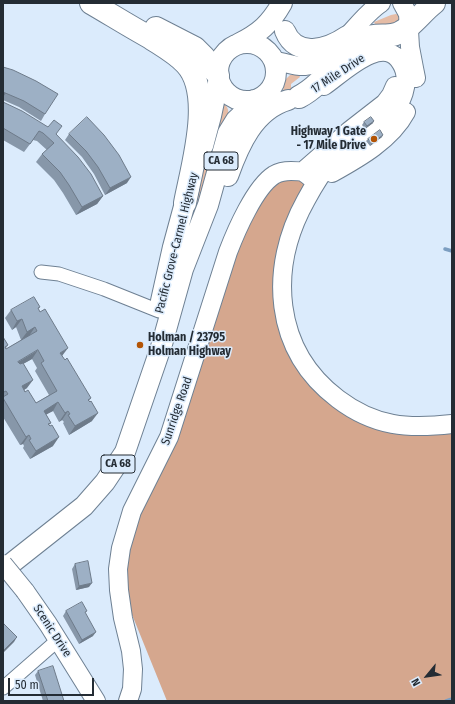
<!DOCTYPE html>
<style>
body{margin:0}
#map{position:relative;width:455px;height:704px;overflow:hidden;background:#dbebfc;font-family:"Fira Sans Condensed",sans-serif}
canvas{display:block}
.frame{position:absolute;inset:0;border:4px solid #242c34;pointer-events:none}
.north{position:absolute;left:407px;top:656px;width:40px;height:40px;-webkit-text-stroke:3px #dbebfc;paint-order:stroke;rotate:241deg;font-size:11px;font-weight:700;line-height:16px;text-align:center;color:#242c34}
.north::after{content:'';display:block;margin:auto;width:14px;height:18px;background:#242c34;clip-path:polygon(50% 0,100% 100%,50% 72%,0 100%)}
.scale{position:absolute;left:8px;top:678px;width:86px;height:18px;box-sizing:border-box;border:2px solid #242c34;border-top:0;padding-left:5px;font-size:12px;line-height:14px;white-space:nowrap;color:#242c34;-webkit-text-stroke:3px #dbebfc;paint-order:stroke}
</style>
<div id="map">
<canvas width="455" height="704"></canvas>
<div class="frame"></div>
<div class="north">N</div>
<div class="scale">50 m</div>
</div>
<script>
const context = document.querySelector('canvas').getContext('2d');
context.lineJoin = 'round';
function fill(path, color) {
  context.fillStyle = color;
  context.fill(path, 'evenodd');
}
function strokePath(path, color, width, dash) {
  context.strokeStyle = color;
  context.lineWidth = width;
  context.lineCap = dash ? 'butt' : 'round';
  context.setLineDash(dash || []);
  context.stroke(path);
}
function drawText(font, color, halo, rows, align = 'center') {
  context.font = font + ' "Fira Sans Condensed",sans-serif';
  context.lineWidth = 3;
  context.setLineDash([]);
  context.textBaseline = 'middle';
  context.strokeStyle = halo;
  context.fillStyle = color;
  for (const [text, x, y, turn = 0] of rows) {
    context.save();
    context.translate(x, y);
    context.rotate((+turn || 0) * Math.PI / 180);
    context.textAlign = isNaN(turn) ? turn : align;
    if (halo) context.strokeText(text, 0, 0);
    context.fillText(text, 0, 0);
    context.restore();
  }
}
fill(new Path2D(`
 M 396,14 L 402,17 L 399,24 L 377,28 L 374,22 L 391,15 Z
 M 290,75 L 299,75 L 300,77 L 291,84 L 291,91 L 285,93 L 283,90 L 286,79 Z
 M 222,102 C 227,106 229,109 228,115 L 189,239 L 183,234 L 191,201 Z`), '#e5bca6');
fill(new Path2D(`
 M 273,175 L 316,182 L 285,255 L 294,347 L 366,416 L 452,424 L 452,701 L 167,701 L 118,580 L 224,264 Z`), '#d5a78e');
strokePath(new Path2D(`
 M 445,249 L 452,251
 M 446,701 L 452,699`), '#7c9ec1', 3.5);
const street = new Path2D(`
 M 41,272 L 59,274 L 104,289 L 159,311
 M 3,688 L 58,640`);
const secondary = new Path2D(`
 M 402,3 L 408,14 L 410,47 L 414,68 L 416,78
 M 275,61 C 285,62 295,67 305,66 C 334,63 357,18 381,3
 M 324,86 C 342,74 383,32 401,63 C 410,77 405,97 395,109 C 379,131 349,142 331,162 C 321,173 313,187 306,200 C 268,268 273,350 338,399 C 375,427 408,429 452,424
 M 302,172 L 349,131 L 385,103 L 391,95 L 395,86
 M 332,173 C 359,158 391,140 406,112
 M 25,591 L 48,624 L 96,701
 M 128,701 L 132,689 L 133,669 L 131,651 L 123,618 L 119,590 L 118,569 L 121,548 L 132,511 L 169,437 L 228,252 C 236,231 255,187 274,175 C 279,172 285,171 291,171 C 295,171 300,171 303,172 C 308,175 312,179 316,182`);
const primary = new Path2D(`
 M 285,31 C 296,59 328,49 347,36
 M218 72a29 29 0 1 1 58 0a29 29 0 1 1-58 0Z
 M 238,44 C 260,33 270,24 282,3
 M 203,146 L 211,116 L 219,78
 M 228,176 C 239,145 254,110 288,100
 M 161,301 L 173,247 L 189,188
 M 3,570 L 84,506 L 105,482 L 125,452 L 162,344 L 183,269 L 208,205 L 228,133 L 236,120 L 249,108 L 254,100`);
const highway = new Path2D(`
 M 91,3 C 110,14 129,26 149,37 C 161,45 176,53 186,64 C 214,94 192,166 185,203
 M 156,28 L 195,48 L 204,57 L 218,75
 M 299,97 C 324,84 338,57 360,41 C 374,32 384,38 396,34 C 410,30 422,12 434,3`);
strokePath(street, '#6e8093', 15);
strokePath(secondary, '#6e8093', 20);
strokePath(primary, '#6e8093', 22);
strokePath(highway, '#6e8093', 24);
strokePath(street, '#fff', 13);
strokePath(secondary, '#fff', 18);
strokePath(primary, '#fff', 20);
strokePath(highway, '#fff', 22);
const secondaryBridge = new Path2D(`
 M 3,564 L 25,591`);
strokePath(secondaryBridge, '#6e8093', 20, []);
strokePath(secondaryBridge, '#fff', 18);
fill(new Path2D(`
 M 3,67 L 45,114 L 41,121 L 19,107 L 3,100 Z
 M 3,102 L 56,134 L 103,196 L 97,204 L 76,215 L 63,193 L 54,180 L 36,162 L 42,154 L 47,150 L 37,141 L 33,140 L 24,152 L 3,140 Z
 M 364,122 L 373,123 L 365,129 L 362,125 Z
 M 69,134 L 127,183 L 105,195 L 94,174 L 82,157 L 65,140 Z
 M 382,137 L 370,146 L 366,141 L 368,139 Z
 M 40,307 L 38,309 L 62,356 L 91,398 L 89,401 L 92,421 L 69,435 L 63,423 L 64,422 L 62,420 L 59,422 L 53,411 L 46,414 L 51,423 L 49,425 L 53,446 L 30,459 L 23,448 L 24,446 L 23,444 L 20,445 L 3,417 L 3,337 L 8,345 L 6,348 L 6,349 L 21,340 L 16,327 L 12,330 L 5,318 L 11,310 ZM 32,359 L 37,368 L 35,371 L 49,395 L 36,403 L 24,390 L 27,388 L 23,364 Z
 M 75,564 L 89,587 L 76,590 L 72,569 Z
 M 66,611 L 85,614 L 93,636 L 79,644 L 63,616 Z
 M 38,671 L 64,701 L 43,701 L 35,675 Z`), '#8797a9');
fill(new Path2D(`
 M 3,92 L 6,93 L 3,97 Z
 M 374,121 L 373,123 L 365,129 L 367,126 Z
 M 383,135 L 382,137 L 370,146 L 372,143 Z
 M 131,177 L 127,183 L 105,195 L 110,188 Z
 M 103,196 L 97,204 L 76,215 L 82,207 Z
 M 22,319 L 16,327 L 12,330 L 17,321 Z
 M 35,327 L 29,336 L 21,340 L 27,332 Z
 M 68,348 L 62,356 L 60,353 Z
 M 38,350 L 32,359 L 12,370 L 18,362 Z
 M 33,380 L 27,388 L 16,395 L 22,386 Z
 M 58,402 L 53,411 L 38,419 L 44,411 Z
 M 68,411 L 62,420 L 59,422 L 65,413 Z
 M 98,413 L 92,421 L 69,435 L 75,426 Z
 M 29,435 L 23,444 L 20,445 L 26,437 Z
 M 59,437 L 53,446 L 30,459 L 36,451 Z
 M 92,583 L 89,587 L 76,590 L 79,586 Z
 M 96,632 L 93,636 L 79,644 L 82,640 Z
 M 17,637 L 14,642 L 3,653 L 3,651 Z`), '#6e7b8a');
const building = new Path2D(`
 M 3,67 L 13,70 L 36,81 L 58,94 L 45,114 L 24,101 L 3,92 Z
 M 3,102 L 22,111 L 48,127 L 54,120 L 62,126 L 56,134 L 78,157 L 91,174 L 103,196 L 82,207 L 69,185 L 60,172 L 42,154 L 54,143 L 43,133 L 39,131 L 30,144 L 8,131 L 3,128 Z
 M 87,117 L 104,135 L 119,155 L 131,177 L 110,188 L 98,167 L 86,151 L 69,134 Z
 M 371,117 L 374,121 L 367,126 L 364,122 Z
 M 380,130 L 383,135 L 372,143 L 368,139 Z
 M 34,297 L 40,307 L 38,308 L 40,312 L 45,309 L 68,348 L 60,353 L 65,360 L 67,358 L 91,398 L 88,400 L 90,402 L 91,401 L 98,413 L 75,426 L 68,415 L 70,414 L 68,411 L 65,413 L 58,402 L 44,411 L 51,423 L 48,424 L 50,426 L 52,425 L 59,437 L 36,451 L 29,440 L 31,439 L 29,435 L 26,437 L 3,398 L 3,397 L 8,394 L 6,391 L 4,392 L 3,390 L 3,337 L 8,345 L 5,347 L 6,349 L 37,331 L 35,327 L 27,332 L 22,319 L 17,321 L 11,310 ZM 38,350 L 44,361 L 41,363 L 57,391 L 36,403 L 28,390 L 25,392 L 22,386 L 33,380 L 23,363 L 20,364 L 18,362 Z
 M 88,561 L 92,583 L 79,586 L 75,564 Z
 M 82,602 L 87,611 L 85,612 L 96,632 L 82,640 L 66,611 Z
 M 4,624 L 17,637 L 3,651 L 3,625 Z
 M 53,666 L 64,701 L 48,701 L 38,671 Z`);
fill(building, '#9db0c5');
strokePath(building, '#6e7b8a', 1);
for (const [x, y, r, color] of [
 [374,139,4,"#b35405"],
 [140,345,4,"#b35405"]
]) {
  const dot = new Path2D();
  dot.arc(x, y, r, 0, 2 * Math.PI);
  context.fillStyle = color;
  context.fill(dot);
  strokePath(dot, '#dbebfc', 1.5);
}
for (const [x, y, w] of [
 [221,161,34],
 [118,464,34]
]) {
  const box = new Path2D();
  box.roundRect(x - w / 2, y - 9, w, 18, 3);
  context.fillStyle = '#dbebfc';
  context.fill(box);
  strokePath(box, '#242c34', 1);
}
drawText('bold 11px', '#242c34', null, [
 ["CA 68",221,161],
 ["CA 68",118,464]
]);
drawText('12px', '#242c34', '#dbebfc', [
 ["17 Mile Drive",338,74,-33],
 ["Pacific Grove-Carmel Highway",177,243,-76],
 ["Sunridge Road",177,411,-71],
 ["Scenic Drive",52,631,57]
]);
drawText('bold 12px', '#242c34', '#dbebfc', [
 ["Highway 1 Gate",366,132],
 ["- 17 Mile Drive",366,146],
 ["Holman / 23795",148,338,"left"],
 ["Holman Highway",148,352,"left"]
], 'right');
</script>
